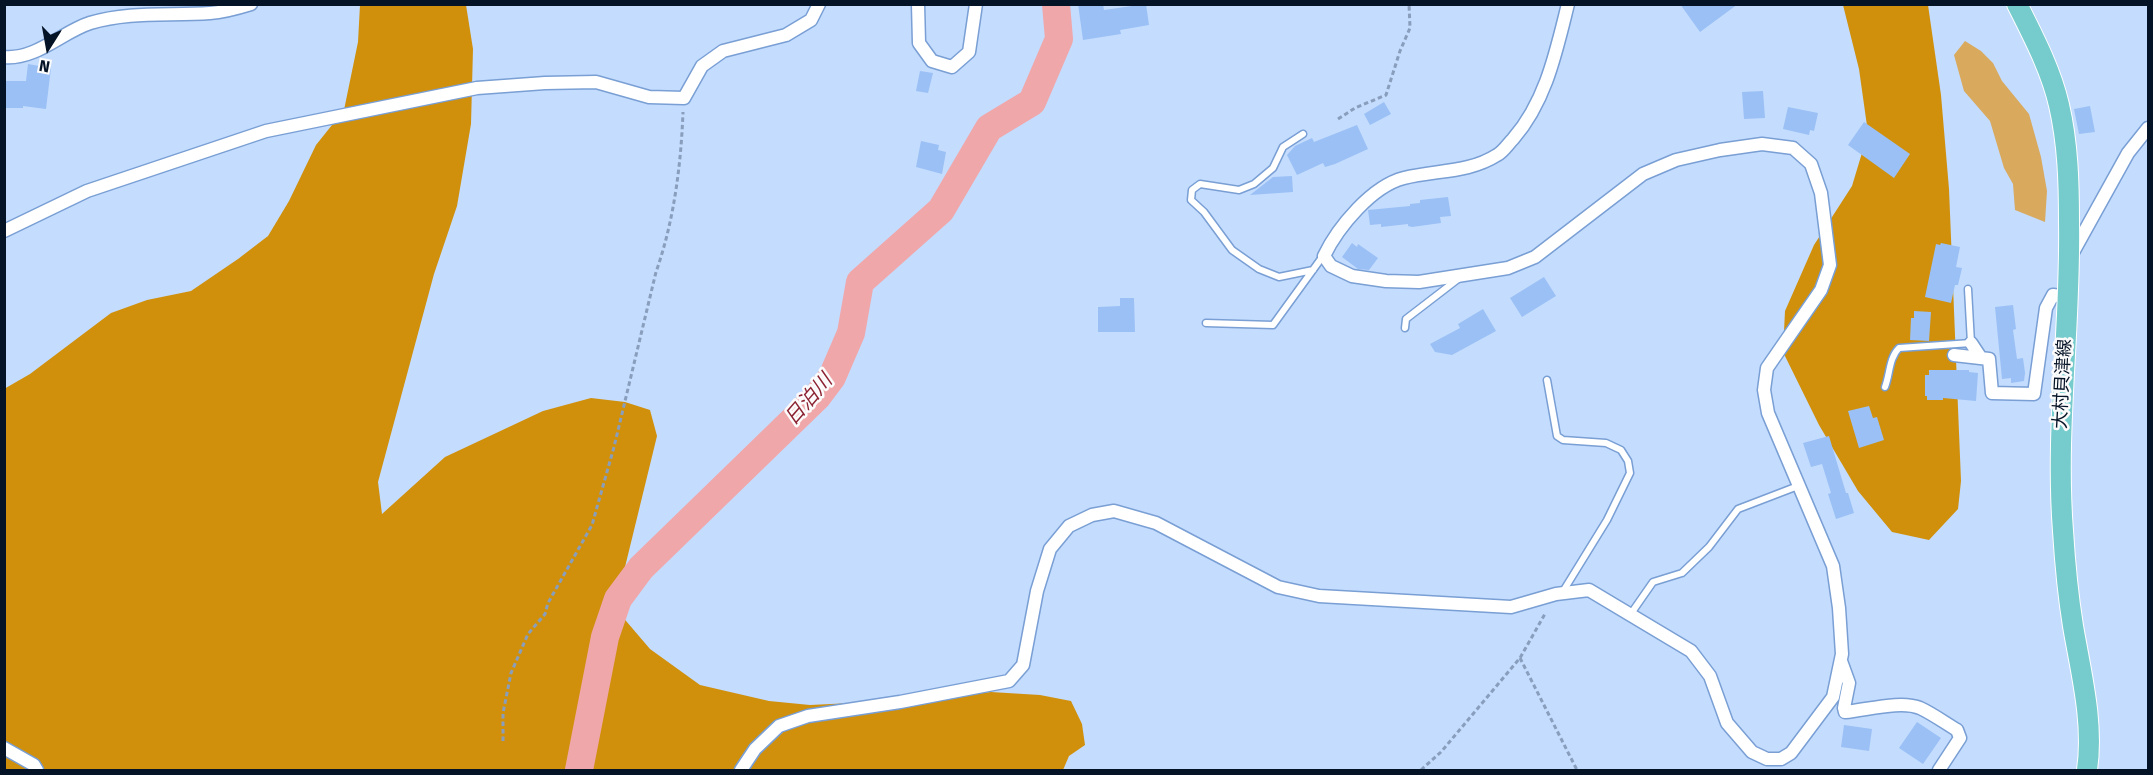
<!DOCTYPE html>
<meta charset="utf-8">
<style>
body{margin:0}
#map{position:relative;width:2153px;height:775px;overflow:hidden;background:#c4dcfe;font-family:"Fira Sans",sans-serif}
canvas{display:block}
.frame{position:absolute;inset:0;border:6px solid #051326;pointer-events:none}
.north{position:absolute;left:18px;top:18px;width:60px;height:60px;-webkit-text-stroke:4px #fbfbfb;paint-order:stroke;rotate:191deg;font-size:16px;font-weight:700;line-height:24px;text-align:center;color:#051326}
.north::after{content:'';display:block;margin:auto;width:21px;height:27px;background:#051326;clip-path:polygon(50% 0,100% 100%,50% 72%,0 100%)}
</style>
<div id="map">
<canvas width="2153" height="775"></canvas>
<div class="frame"></div>
<div class="north">N</div>
</div>
<script>
const context = document.querySelector('canvas').getContext('2d');
context.lineJoin = 'round';
function fill(path, color) {
  context.fillStyle = color;
  context.fill(path, 'evenodd');
}
function strokePath(path, color, width, dash) {
  context.strokeStyle = color;
  context.lineWidth = width;
  context.lineCap = dash ? 'butt' : 'round';
  context.setLineDash(dash || []);
  context.stroke(path);
}
function drawText(font, color, halo, rows, align = 'center') {
  context.font = font + ' "Fira Sans","Noto Sans JP",sans-serif';
  context.lineWidth = 5;
  context.setLineDash([]);
  context.textBaseline = 'middle';
  context.strokeStyle = halo;
  context.fillStyle = color;
  for (const [text, x, y, turn = 0] of rows) {
    context.save();
    context.translate(x, y);
    context.rotate((+turn || 0) * Math.PI / 180);
    context.textAlign = isNaN(turn) ? turn : align;
    if (halo) context.strokeText(text, 0, 0);
    context.fillText(text, 0, 0);
    context.restore();
  }
}
fill(new Path2D(`
 M 1965,41 L 1981,51 L 1993,63 L 2002,81 L 2029,114 L 2041,157 L 2047,191 L 2045,222 L 2015,210 L 2013,184 L 2004,168 L 1990,121 L 1964,91 L 1954,55 Z`), '#d9a95e');
fill(new Path2D(`
 M 360,5 L 466,5 L 473,49 L 471,124 L 457,206 L 434,274 L 378,482 L 382,514 L 445,457 L 543,411 L 591,398 L 625,402 L 650,410 L 657,436 L 615,608 L 650,649 L 700,685 L 769,701 L 810,705 L 893,701 L 991,692 L 1040,695 L 1071,701 L 1082,724 L 1085,745 L 1069,756 L 1063,770 L 5,770 L 4,389 L 30,374 L 111,313 L 147,300 L 191,291 L 238,259 L 268,236 L 289,201 L 316,145 L 344,110 L 358,42 Z
 M 1843,5 L 1928,5 L 1941,95 L 1949,189 L 1961,481 L 1958,509 L 1929,540 L 1892,532 L 1858,491 L 1819,425 L 1783,352 L 1785,311 L 1814,245 L 1852,186 L 1868,133 L 1859,69 Z`), '#d0900c');
strokePath(new Path2D(`
 M 579,770 L 605,637 L 618,599 L 641,568 L 817,397 L 832,377 L 851,333 L 860,282 L 941,210 L 989,128 L 1032,102 L 1059,39 L 1056,4`), '#f0a7aa', 28);
fill(new Path2D(`
 M 1078,4 L 1103,4 L 1104,10 L 1146,4 L 1149,25 L 1120,30 L 1121,34 L 1083,40 Z
 M 1680,4 L 1738,4 L 1700,32 Z
 M 28,64 L 51,68 L 46,109 L 23,106 L 23,108 L 4,108 L 4,81 L 26,81 Z
 M 920,71 L 933,73 L 928,93 L 916,91 Z
 M 1763,91 L 1765,118 L 1744,119 L 1742,92 Z
 M 1384,102 L 1391,114 L 1370,125 L 1364,114 Z
 M 2090,106 L 2095,132 L 2079,134 L 2074,109 Z
 M 1788,107 L 1818,113 L 1814,131 L 1810,130 L 1809,135 L 1783,129 Z
 M 1864,122 L 1910,154 L 1894,178 L 1848,145 Z
 M 1357,125 L 1368,149 L 1335,164 L 1325,167 L 1323,163 L 1297,175 L 1287,155 L 1295,146 L 1312,138 L 1314,142 Z
 M 921,141 L 939,145 L 938,150 L 946,152 L 942,174 L 916,167 Z
 M 1292,176 L 1293,192 L 1250,195 L 1273,177 Z
 M 1448,197 L 1451,216 L 1440,217 L 1441,223 L 1412,227 L 1408,226 L 1408,224 L 1381,227 L 1381,224 L 1370,225 L 1368,210 L 1410,206 L 1410,204 L 1420,203 L 1420,200 Z
 M 1352,243 L 1357,247 L 1358,244 L 1378,258 L 1369,270 L 1358,269 L 1342,257 Z
 M 1941,243 L 1960,247 L 1956,267 L 1962,268 L 1958,285 L 1955,285 L 1951,303 L 1925,297 L 1936,244 L 1940,245 Z
 M 1544,277 L 1556,296 L 1522,317 L 1510,298 Z
 M 1120,298 L 1134,298 L 1135,332 L 1098,332 L 1098,307 L 1120,306 Z
 M 2013,305 L 2016,329 L 2013,330 L 2017,359 L 2023,358 L 2025,373 L 2024,381 L 2011,383 L 2011,378 L 2002,379 L 1995,307 Z
 M 1483,309 L 1496,331 L 1452,355 L 1435,352 L 1430,344 L 1460,328 L 1458,324 Z
 M 1914,311 L 1931,312 L 1929,341 L 1910,340 L 1911,318 L 1914,318 Z
 M 1929,370 L 1969,370 L 1969,372 L 1978,373 L 1976,401 L 1943,398 L 1943,400 L 1927,400 L 1927,396 L 1925,396 L 1925,375 L 1929,375 Z
 M 1869,406 L 1873,418 L 1877,417 L 1884,440 L 1859,448 L 1848,411 Z
 M 1829,436 L 1846,493 L 1848,493 L 1854,513 L 1836,519 L 1828,494 L 1831,493 L 1822,464 L 1811,467 L 1803,443 Z
 M 1917,722 L 1941,738 L 1923,764 L 1899,748 Z
 M 1844,725 L 1872,729 L 1869,751 L 1841,747 Z`), '#9ac0f5');
const service = new Path2D(`
 M 1303,134 L 1283,147 L 1273,168 L 1254,184 L 1239,190 L 1200,184 L 1192,190 L 1191,200 L 1204,212 L 1232,250 L 1259,269 L 1279,277 L 1313,270
 M 1206,323 L 1273,325 L 1323,256
 M 1405,328 L 1406,319 L 1458,279
 M 1547,380 L 1557,436 L 1563,440 L 1606,443 L 1621,450 L 1628,461 L 1630,473 L 1607,520 L 1562,593
 M 1885,387 C 1890,374 1889,358 1899,348 L 1971,343 L 1968,289
 M 1630,615 L 1653,582 L 1682,573 L 1709,547 L 1738,509 L 1798,486`);
const minor = new Path2D(`
 M 918,4 L 919,43 L 932,61 L 952,67 L 969,52 L 976,4
 M 4,57 C 36,60 62,32 90,23 C 129,11 170,16 210,13 C 224,12 238,8 251,4
 M 4,231 L 87,191 L 266,131 L 477,88 L 545,83 L 596,82 L 649,97 L 684,98 L 702,66 L 723,51 L 786,35 L 811,20 L 819,4
 M 2072,254 L 2128,153 L 2148,128
 M 1971,343 L 1981,358
 M 1954,355 L 1989,359 L 1992,393 L 2034,394 L 2046,308 L 2053,295 L 2068,297
 M 1841,661 L 1849,683 L 1844,708 L 1845,712 C 1867,710 1901,700 1920,708 C 1933,714 1945,723 1957,730 L 1960,738 L 1939,770
 M 4,748 L 34,765 L 37,770
 M 741,770 L 755,749 L 779,726 L 808,716 L 900,702 L 1009,681 L 1023,665 L 1037,591 L 1050,549 L 1069,526 L 1092,515 L 1114,511 L 1156,523 L 1278,587 L 1319,596 L 1511,607 L 1556,594 L 1589,590 L 1691,651 L 1710,676 L 1727,723 L 1752,752 L 1767,759 L 1781,759 L 1791,753 L 1833,697 L 1842,654 L 1839,608 L 1833,566 L 1768,413 L 1764,390 L 1767,368 L 1821,290 L 1830,265 L 1821,193 L 1811,164 L 1793,148 L 1762,144 L 1720,150 L 1676,160 L 1643,174 L 1535,257 L 1508,268 L 1419,282 L 1386,281 L 1352,276 L 1331,266 L 1324,256 C 1338,227 1372,186 1404,178 C 1436,170 1469,173 1497,155 C 1503,152 1508,144 1513,139 C 1546,101 1556,52 1568,4`);
const primary = new Path2D(`
 M 2017,4 C 2033,36 2051,70 2059,105 C 2068,144 2069,183 2069,222 C 2071,326 2055,428 2063,531 C 2065,563 2068,595 2073,626 C 2081,673 2094,723 2087,770`);
strokePath(service, '#799fd4', 9);
strokePath(minor, '#799fd4', 15);
strokePath(primary, '#fff', 22);
strokePath(new Path2D(`
 M 1338,119 L 1355,108 L 1386,95 L 1400,51 L 1410,28 L 1409,4
 M 1520,658 L 1577,770
 M 503,741 L 503,713 L 511,673 L 528,634 L 545,614 L 548,603 L 592,525 L 614,447 L 656,272 C 674,221 681,165 683,112
 M 1421,770 L 1441,752 L 1520,658 L 1546,612`), '#899ebc', 3, [4.5, 3]);
strokePath(service, '#fff', 6);
strokePath(minor, '#fff', 12);
strokePath(primary, '#76cbcd', 20);
drawText('18px', '#051326', '#fbfbfb', [
 ["大村貝津線",2063,384,-87]
]);
drawText('italic 20px', '#8b2232', '#fbfbfb', [
 ["日泊川",809,400,-49]
]);
</script>
